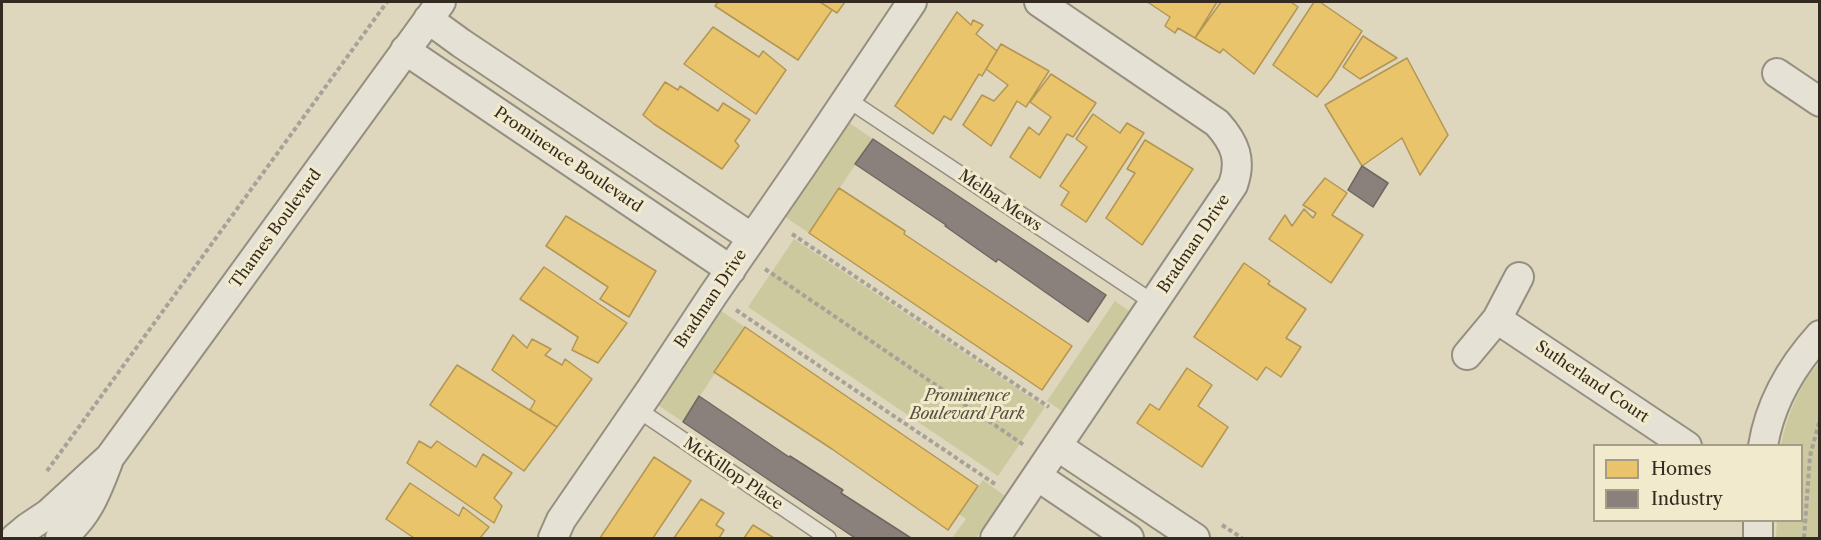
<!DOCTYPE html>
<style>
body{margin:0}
#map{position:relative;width:1821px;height:540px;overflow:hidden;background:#ded6bd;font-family:"Libre Caslon Text",serif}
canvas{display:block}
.frame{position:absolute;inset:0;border:3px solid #342a22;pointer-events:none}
.legend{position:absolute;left:1593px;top:444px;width:210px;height:78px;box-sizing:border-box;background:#f2eacc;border:2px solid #a69d88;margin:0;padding:8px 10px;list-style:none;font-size:18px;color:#342a22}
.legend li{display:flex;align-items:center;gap:12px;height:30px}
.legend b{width:30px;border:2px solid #a69d88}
</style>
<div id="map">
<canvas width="1821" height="540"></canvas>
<div class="frame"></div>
<ul class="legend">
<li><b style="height:16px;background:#e9c46a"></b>Homes</li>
<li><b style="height:16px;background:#8a817c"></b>Industry</li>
</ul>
</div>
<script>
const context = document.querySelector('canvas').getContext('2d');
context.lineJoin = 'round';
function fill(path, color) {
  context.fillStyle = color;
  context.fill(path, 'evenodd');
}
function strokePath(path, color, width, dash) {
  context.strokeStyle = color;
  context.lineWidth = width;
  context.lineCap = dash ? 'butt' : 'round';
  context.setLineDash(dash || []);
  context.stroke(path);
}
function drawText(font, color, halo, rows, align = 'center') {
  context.font = font + ' "Libre Caslon Text",serif';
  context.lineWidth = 6;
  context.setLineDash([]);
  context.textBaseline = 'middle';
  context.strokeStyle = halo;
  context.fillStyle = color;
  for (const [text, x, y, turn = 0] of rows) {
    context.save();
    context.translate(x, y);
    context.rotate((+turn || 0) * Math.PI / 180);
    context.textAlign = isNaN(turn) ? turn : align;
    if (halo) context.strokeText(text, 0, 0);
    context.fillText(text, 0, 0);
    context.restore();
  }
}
fill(new Path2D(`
 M 848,122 L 873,139 L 809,233 L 785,217 Z
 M 794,239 L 1045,407 L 998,476 L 748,307 Z
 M 1115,301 L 1129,311 L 1062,411 L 1047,401 Z
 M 721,311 L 745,327 L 683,422 L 658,405 Z
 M 1819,363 L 1819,538 L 1776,538 L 1777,521 L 1802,520 L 1802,446 L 1781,445 C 1787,416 1799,385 1819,363 Z
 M 983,480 L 1005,496 L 976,538 L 952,538 L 966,519 L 959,514 Z`), '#ccc99f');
const homes = new Path2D(`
 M 718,2 L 820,2 L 832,10 L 798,60 L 715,6 Z
 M 820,2 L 845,2 L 837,13 Z
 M 1150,2 L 1217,2 L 1195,38 L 1178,28 L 1175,33 L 1165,26 L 1170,17 L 1149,3 Z
 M 1221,2 L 1291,2 L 1298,7 L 1254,74 L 1223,49 L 1220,53 L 1195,38 Z
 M 1314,2 L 1320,2 L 1362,31 L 1332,78 L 1317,97 L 1273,65 Z
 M 957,12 L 971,25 L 973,20 L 983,25 L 976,34 L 997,51 L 982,76 L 979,74 L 951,120 L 944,116 L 933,134 L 895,106 Z
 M 713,27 L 759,57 L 763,51 L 786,70 L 756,114 L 684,64 Z
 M 1363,36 L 1397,58 L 1360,79 L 1343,67 Z
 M 1001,44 L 1049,71 L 1026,107 L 1017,101 L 991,146 L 963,125 L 982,95 L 994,101 L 1008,85 L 986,69 Z
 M 1407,58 L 1448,135 L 1420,175 L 1402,138 L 1362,166 L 1325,105 Z
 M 1051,74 L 1096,103 L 1073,137 L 1067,134 L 1040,178 L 1010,157 L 1029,127 L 1039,135 L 1051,117 L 1030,102 Z
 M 665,82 L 678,90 L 680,86 L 718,111 L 723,103 L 750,120 L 735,141 L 739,146 L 722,169 L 654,124 L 643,115 Z
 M 1093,114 L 1120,133 L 1127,123 L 1144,133 L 1086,222 L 1061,205 L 1069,192 L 1060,186 L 1087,147 L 1076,139 Z
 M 1145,140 L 1193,169 L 1142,245 L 1106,218 L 1135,173 L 1127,169 Z
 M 1325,178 L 1347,193 L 1332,215 L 1363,235 L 1331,283 L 1269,239 L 1285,215 L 1292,226 L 1304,209 L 1313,218 L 1316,213 L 1303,205 Z
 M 839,188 L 905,231 L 904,234 L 1072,346 L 1042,390 L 809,233 Z
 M 566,216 L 656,271 L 629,317 L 600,299 L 608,287 L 546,246 Z
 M 1244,263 L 1270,281 L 1268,284 L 1306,309 L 1286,338 L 1301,347 L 1281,377 L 1266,367 L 1257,380 L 1194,337 Z
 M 544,267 L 627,323 L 598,363 L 572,350 L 578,337 L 520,299 Z
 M 745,327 L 978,486 L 948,530 L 832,449 L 714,372 Z
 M 513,335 L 527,348 L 532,339 L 551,349 L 545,355 L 562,365 L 565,359 L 592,379 L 557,427 L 530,410 L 535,401 L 492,370 Z
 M 457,365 L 557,427 L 524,471 L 430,405 Z
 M 1187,368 L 1212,385 L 1198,406 L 1228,427 L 1202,467 L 1137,423 L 1150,404 L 1159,410 Z
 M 419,441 L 431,448 L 437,441 L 476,467 L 483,454 L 512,473 L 494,498 L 502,506 L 494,523 L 407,463 Z
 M 654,457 L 691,481 L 653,538 L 600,538 Z
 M 410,483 L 459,516 L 463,507 L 489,527 L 480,538 L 414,538 L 386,519 Z
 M 701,499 L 724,513 L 716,525 L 724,530 L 719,538 L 674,538 Z
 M 753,525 L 774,538 L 744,538 Z`);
fill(homes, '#e9c46a');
strokePath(homes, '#b39654', 1.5);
const industry = new Path2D(`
 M 873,139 L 1106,295 L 1088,322 L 998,259 L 996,262 L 945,226 L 946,225 L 855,164 Z
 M 1362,166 L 1388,183 L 1373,207 L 1348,190 Z
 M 699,396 L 789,457 L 790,456 L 843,490 L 841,493 L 911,538 L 855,538 L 683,422 Z`);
fill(industry, '#8a817c');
strokePath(industry, '#706761', 1.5);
const lane = new Path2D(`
 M 847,99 L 1154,303
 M 637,409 L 828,538`);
const street = new Path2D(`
 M 428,19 L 461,43 L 752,238
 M 405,50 L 731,270
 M 1777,73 L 1820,102
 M 1497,319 L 1687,446
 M 1467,355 L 1497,319 L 1519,277
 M 1057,446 L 1195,538
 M 1763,446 C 1770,403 1791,367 1820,335
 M 1037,476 L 1129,538
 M 1758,520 L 1758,538
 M 15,538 L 27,528 L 48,514 L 110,457 L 441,2
 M 60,538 C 87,519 97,491 108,462
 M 553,538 L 561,520 L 651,389 L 713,295 L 802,166 L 912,2
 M 995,538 L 1233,185 C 1242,160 1235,143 1217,123 L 1039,2`);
strokePath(lane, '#958f80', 18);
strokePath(street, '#958f80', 32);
strokePath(new Path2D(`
 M 792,234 L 1049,407
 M 765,269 L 1024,445
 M 736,310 L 995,484
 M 47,471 L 387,2
 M 1222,525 L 1242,538
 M 1804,538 L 1810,456 L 1820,419`), '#a6a298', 4, [4.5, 3]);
strokePath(lane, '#e5e1d4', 15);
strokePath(street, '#e5e1d4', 28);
drawText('16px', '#342a22', '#f2eacc', [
 ["Prominence Boulevard",568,160,34],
 ["Melba Mews",1000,201,34],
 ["Thames Boulevard",276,229,-54],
 ["Bradman Drive",1194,244,-56],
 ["Bradman Drive",711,299,-56],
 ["Sutherland Court",1592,382,34],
 ["McKillop Place",733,474,34]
]);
drawText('italic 16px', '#564f3b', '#f2eacc', [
 ["Prominence",967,396],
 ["Boulevard Park",967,414]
]);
</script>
